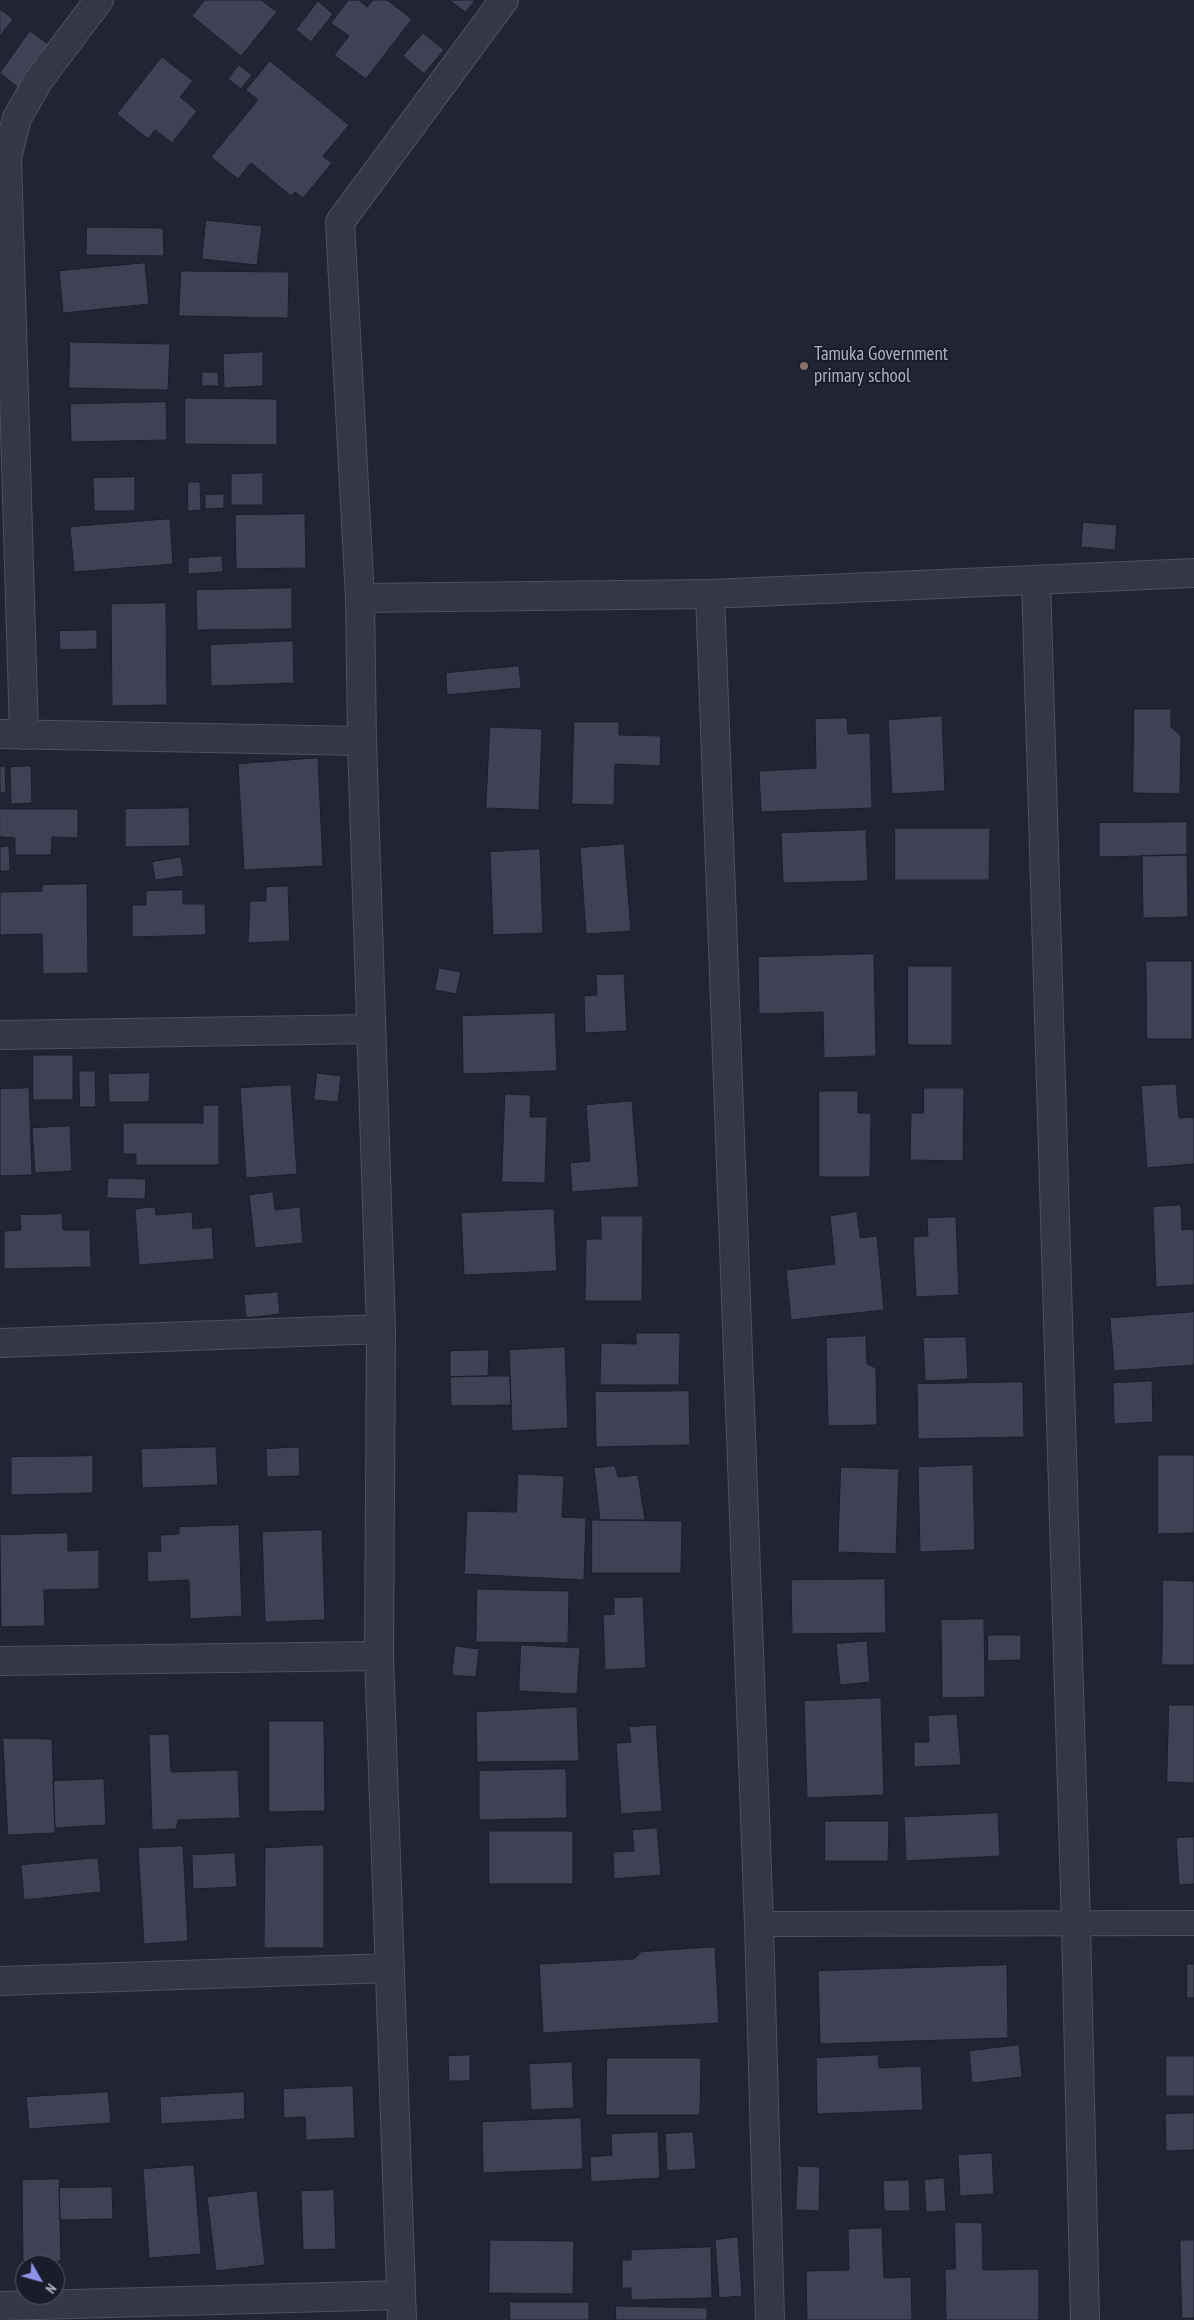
<!DOCTYPE html>
<style>
body{margin:0}
#map{position:relative;width:1194px;height:2320px;overflow:hidden;background:#222434;font-family:"PT Sans Narrow",sans-serif}
canvas{display:block}
.north{position:absolute;left:15px;top:2255px;width:50px;height:50px;box-sizing:border-box;background:#1b1c29;border:1px solid #575866;border-radius:50%;rotate:128deg;font-size:14px;font-weight:700;line-height:20px;text-align:center;color:#b0b1c1}
.north::after{content:'';display:block;margin:auto;width:18px;height:22px;background:#8d93ea;clip-path:polygon(50% 0,100% 100%,50% 72%,0 100%)}
</style>
<div id="map">
<canvas width="1194" height="2320"></canvas>
<div class="north">N</div>
</div>
<script>
const context = document.querySelector('canvas').getContext('2d');
context.lineJoin = 'round';
function fill(path, color) {
  context.fillStyle = color;
  context.fill(path, 'evenodd');
}
function strokePath(path, color, width, dash) {
  context.strokeStyle = color;
  context.lineWidth = width;
  context.lineCap = dash ? 'butt' : 'round';
  context.setLineDash(dash || []);
  context.stroke(path);
}
function drawText(font, color, halo, rows, align = 'center') {
  context.font = font + ' "PT Sans Narrow",sans-serif';
  context.lineWidth = 4;
  context.setLineDash([]);
  context.textBaseline = 'middle';
  context.strokeStyle = halo;
  context.fillStyle = color;
  for (const [text, x, y, turn = 0] of rows) {
    context.save();
    context.translate(x, y);
    context.rotate((+turn || 0) * Math.PI / 180);
    context.textAlign = isNaN(turn) ? turn : align;
    if (halo) context.strokeText(text, 0, 0);
    context.fillText(text, 0, 0);
    context.restore();
  }
}
const building = new Path2D(`
 M 205,0 L 261,0 L 277,12 L 241,56 L 192,16 Z
 M 349,0 L 359,0 L 367,7 L 373,0 L 387,0 L 412,19 L 366,79 L 334,55 L 349,36 L 331,23 Z
 M 449,0 L 475,0 L 466,12 Z
 M 318,1 L 333,14 L 311,42 L 296,30 Z
 M 0,9 L 13,19 L 0,36 Z
 M 30,31 L 52,47 L 21,90 L 0,73 Z
 M 423,33 L 444,50 L 424,74 L 403,56 Z
 M 162,57 L 193,81 L 180,97 L 197,111 L 172,143 L 155,130 L 148,139 L 117,114 Z
 M 270,61 L 349,125 L 323,156 L 332,163 L 303,198 L 295,192 L 291,196 L 251,163 L 238,179 L 211,157 L 258,100 L 246,90 Z
 M 239,65 L 252,75 L 241,89 L 228,79 Z
 M 206,220 L 262,226 L 257,265 L 202,259 Z
 M 87,227 L 163,228 L 164,256 L 86,255 Z
 M 145,263 L 149,304 L 63,313 L 59,271 Z
 M 181,271 L 289,272 L 288,318 L 179,316 Z
 M 70,342 L 170,344 L 168,390 L 69,388 Z
 M 263,352 L 263,386 L 224,388 L 223,354 Z
 M 202,372 L 218,372 L 219,386 L 202,386 Z
 M 185,398 L 277,399 L 277,445 L 185,444 Z
 M 166,402 L 167,440 L 71,442 L 70,404 Z
 M 263,473 L 263,505 L 231,505 L 231,474 Z
 M 135,477 L 135,511 L 94,511 L 93,478 Z
 M 188,482 L 200,482 L 201,510 L 188,511 Z
 M 224,494 L 224,508 L 205,509 L 205,495 Z
 M 305,514 L 306,568 L 236,569 L 235,515 Z
 M 170,519 L 173,564 L 74,572 L 70,527 Z
 M 1083,522 L 1117,525 L 1115,550 L 1081,547 Z
 M 222,556 L 223,572 L 188,574 L 188,558 Z
 M 292,588 L 292,629 L 197,630 L 196,590 Z
 M 166,603 L 167,705 L 112,706 L 111,604 Z
 M 97,630 L 97,649 L 60,650 L 59,631 Z
 M 293,641 L 294,683 L 211,686 L 210,645 Z
 M 519,666 L 521,688 L 447,695 L 446,673 Z
 M 1134,709 L 1171,709 L 1171,727 L 1181,736 L 1180,794 L 1133,793 Z
 M 942,716 L 945,791 L 892,794 L 888,720 Z
 M 847,718 L 848,734 L 870,733 L 872,808 L 761,812 L 759,771 L 816,768 L 815,719 Z
 M 574,722 L 619,722 L 619,735 L 661,736 L 660,766 L 615,764 L 614,805 L 572,804 Z
 M 490,727 L 542,729 L 539,810 L 486,808 Z
 M 318,758 L 323,866 L 244,870 L 238,764 Z
 M 5,766 L 6,793 L 0,793 L 0,767 Z
 M 31,766 L 32,803 L 11,804 L 10,767 Z
 M 189,808 L 190,846 L 125,847 L 125,809 Z
 M 0,809 L 78,809 L 78,838 L 52,837 L 51,855 L 15,855 L 15,838 L 0,837 Z
 M 1187,822 L 1187,855 L 1099,857 L 1099,823 Z
 M 895,828 L 990,828 L 989,880 L 895,880 Z
 M 866,830 L 868,881 L 783,883 L 781,833 Z
 M 624,844 L 631,931 L 586,934 L 580,848 Z
 M 9,846 L 10,871 L 0,871 L 0,847 Z
 M 540,849 L 543,933 L 493,935 L 490,852 Z
 M 1187,855 L 1188,917 L 1143,918 L 1142,856 Z
 M 181,857 L 184,876 L 155,880 L 152,862 Z
 M 87,884 L 88,973 L 43,974 L 42,934 L 0,935 L 0,892 L 42,891 L 42,885 Z
 M 288,886 L 290,941 L 248,943 L 250,901 L 266,901 L 266,887 Z
 M 183,890 L 183,904 L 205,904 L 206,935 L 132,937 L 132,905 L 146,905 L 146,891 Z
 M 874,954 L 876,1056 L 824,1058 L 823,1012 L 759,1014 L 758,957 Z
 M 1146,961 L 1192,961 L 1192,1039 L 1147,1039 Z
 M 908,966 L 952,966 L 952,1045 L 908,1045 Z
 M 439,968 L 461,972 L 456,994 L 435,990 Z
 M 624,974 L 627,1031 L 585,1033 L 584,996 L 597,995 L 596,975 Z
 M 555,1013 L 557,1071 L 463,1074 L 462,1016 Z
 M 33,1055 L 73,1055 L 73,1100 L 33,1100 Z
 M 79,1071 L 95,1071 L 96,1107 L 80,1107 Z
 M 150,1073 L 149,1102 L 109,1102 L 108,1074 Z
 M 317,1073 L 341,1076 L 338,1102 L 314,1100 Z
 M 1176,1084 L 1179,1118 L 1194,1117 L 1194,1164 L 1147,1168 L 1141,1086 Z
 M 291,1085 L 297,1174 L 246,1178 L 240,1088 Z
 M 29,1088 L 32,1175 L 0,1176 L 0,1089 Z
 M 924,1088 L 964,1088 L 963,1161 L 910,1160 L 911,1113 L 923,1113 Z
 M 819,1091 L 858,1091 L 858,1113 L 871,1113 L 870,1177 L 819,1177 Z
 M 505,1094 L 531,1095 L 530,1117 L 547,1117 L 545,1183 L 502,1182 Z
 M 632,1101 L 639,1187 L 572,1192 L 570,1163 L 590,1161 L 586,1105 Z
 M 219,1105 L 219,1165 L 136,1165 L 136,1154 L 123,1154 L 123,1123 L 203,1123 L 203,1106 Z
 M 70,1126 L 72,1171 L 35,1173 L 32,1128 Z
 M 108,1178 L 146,1179 L 145,1199 L 107,1198 Z
 M 273,1192 L 275,1210 L 300,1207 L 303,1243 L 255,1248 L 249,1195 Z
 M 1181,1205 L 1182,1230 L 1194,1229 L 1194,1285 L 1156,1287 L 1153,1207 Z
 M 155,1207 L 156,1215 L 192,1212 L 193,1229 L 212,1227 L 214,1259 L 139,1265 L 135,1209 Z
 M 554,1209 L 557,1271 L 464,1275 L 461,1213 Z
 M 857,1212 L 860,1238 L 877,1236 L 884,1310 L 791,1320 L 786,1270 L 835,1264 L 830,1216 Z
 M 62,1214 L 63,1230 L 90,1230 L 91,1267 L 4,1269 L 4,1231 L 21,1230 L 20,1215 Z
 M 601,1216 L 643,1216 L 642,1301 L 585,1301 L 586,1239 L 601,1239 Z
 M 956,1217 L 959,1295 L 916,1297 L 913,1237 L 928,1236 L 927,1218 Z
 M 278,1292 L 280,1314 L 246,1318 L 244,1295 Z
 M 1194,1312 L 1194,1365 L 1114,1371 L 1110,1318 Z
 M 636,1333 L 680,1333 L 679,1385 L 600,1385 L 601,1343 L 636,1344 Z
 M 866,1336 L 867,1364 L 876,1368 L 877,1425 L 828,1426 L 826,1338 Z
 M 966,1337 L 968,1379 L 925,1381 L 923,1338 Z
 M 565,1347 L 568,1428 L 512,1431 L 509,1350 Z
 M 489,1350 L 488,1376 L 450,1377 L 450,1351 Z
 M 488,1376 L 510,1376 L 511,1405 L 451,1406 L 450,1377 Z
 M 1152,1381 L 1153,1422 L 1114,1424 L 1113,1383 Z
 M 1023,1382 L 1024,1437 L 918,1439 L 917,1384 Z
 M 689,1391 L 690,1445 L 596,1447 L 595,1392 Z
 M 216,1447 L 218,1485 L 142,1488 L 141,1449 Z
 M 299,1447 L 300,1476 L 267,1477 L 266,1449 Z
 M 1158,1455 L 1194,1455 L 1194,1533 L 1158,1534 Z
 M 93,1456 L 93,1493 L 11,1495 L 11,1457 Z
 M 973,1465 L 975,1550 L 920,1552 L 918,1467 Z
 M 615,1466 L 618,1477 L 638,1475 L 645,1520 L 600,1520 L 594,1468 Z
 M 841,1467 L 899,1469 L 896,1554 L 838,1552 Z
 M 518,1474 L 564,1476 L 562,1517 L 586,1518 L 584,1580 L 464,1574 L 467,1511 L 516,1512 Z
 M 592,1520 L 682,1521 L 681,1573 L 592,1573 Z
 M 239,1525 L 242,1616 L 190,1619 L 189,1580 L 148,1582 L 147,1552 L 161,1551 L 160,1535 L 179,1534 L 179,1527 Z
 M 322,1530 L 325,1620 L 265,1622 L 262,1532 Z
 M 68,1533 L 68,1551 L 99,1550 L 99,1589 L 44,1590 L 45,1626 L 1,1627 L 0,1535 Z
 M 885,1579 L 886,1633 L 792,1634 L 791,1580 Z
 M 1163,1580 L 1194,1581 L 1194,1665 L 1162,1665 Z
 M 477,1589 L 569,1591 L 568,1643 L 476,1642 Z
 M 643,1597 L 646,1668 L 605,1670 L 603,1615 L 614,1614 L 614,1598 Z
 M 984,1619 L 985,1697 L 942,1698 L 941,1620 Z
 M 988,1635 L 1021,1635 L 1021,1660 L 988,1661 Z
 M 867,1641 L 870,1682 L 840,1685 L 836,1644 Z
 M 521,1645 L 580,1648 L 577,1694 L 519,1691 Z
 M 455,1646 L 479,1649 L 476,1677 L 452,1675 Z
 M 881,1698 L 884,1795 L 807,1798 L 804,1701 Z
 M 1169,1705 L 1194,1705 L 1194,1783 L 1167,1782 Z
 M 577,1707 L 579,1761 L 477,1762 L 476,1712 Z
 M 957,1714 L 961,1765 L 914,1767 L 914,1742 L 929,1742 L 928,1716 Z
 M 269,1721 L 324,1721 L 325,1811 L 269,1812 Z
 M 656,1725 L 662,1811 L 621,1814 L 616,1743 L 631,1742 L 629,1727 Z
 M 169,1734 L 171,1772 L 238,1770 L 240,1818 L 178,1820 L 176,1829 L 152,1830 L 149,1735 Z
 M 3,1738 L 52,1739 L 55,1833 L 8,1835 Z
 M 566,1769 L 567,1818 L 479,1820 L 479,1771 Z
 M 104,1779 L 106,1825 L 55,1828 L 53,1781 Z
 M 998,1813 L 1000,1856 L 906,1861 L 904,1817 Z
 M 825,1821 L 889,1821 L 888,1861 L 825,1861 Z
 M 657,1828 L 661,1875 L 614,1879 L 613,1852 L 634,1851 L 632,1830 Z
 M 489,1831 L 573,1831 L 573,1884 L 489,1884 Z
 M 1194,1837 L 1194,1884 L 1179,1885 L 1176,1838 Z
 M 324,1845 L 324,1948 L 264,1948 L 265,1848 Z
 M 183,1846 L 188,1941 L 144,1944 L 138,1848 Z
 M 235,1853 L 237,1887 L 193,1889 L 192,1855 Z
 M 98,1858 L 101,1892 L 24,1900 L 21,1865 Z
 M 715,1947 L 719,2023 L 543,2033 L 539,1964 L 634,1959 L 641,1952 Z
 M 1187,1964 L 1194,1964 L 1194,1998 L 1187,1998 Z
 M 1007,1965 L 1008,2038 L 820,2044 L 818,1971 Z
 M 1019,2045 L 1022,2077 L 972,2083 L 969,2051 Z
 M 470,2055 L 470,2081 L 449,2081 L 448,2056 Z
 M 878,2055 L 879,2068 L 921,2066 L 923,2110 L 817,2114 L 816,2058 Z
 M 1166,2056 L 1194,2056 L 1194,2096 L 1166,2096 Z
 M 607,2058 L 701,2058 L 700,2115 L 606,2115 Z
 M 572,2062 L 574,2108 L 531,2110 L 529,2064 Z
 M 353,2086 L 355,2138 L 306,2140 L 305,2117 L 284,2118 L 283,2089 Z
 M 108,2092 L 111,2123 L 29,2129 L 26,2097 Z
 M 244,2092 L 245,2119 L 161,2124 L 160,2097 Z
 M 1194,2113 L 1194,2150 L 1166,2151 L 1165,2114 Z
 M 581,2118 L 583,2169 L 483,2173 L 482,2122 Z
 M 658,2132 L 660,2178 L 591,2182 L 590,2157 L 612,2155 L 611,2134 Z
 M 693,2132 L 696,2169 L 667,2171 L 665,2134 Z
 M 992,2153 L 994,2194 L 960,2196 L 958,2155 Z
 M 194,2165 L 201,2254 L 149,2258 L 143,2169 Z
 M 798,2166 L 820,2167 L 819,2211 L 796,2210 Z
 M 944,2178 L 946,2211 L 926,2212 L 924,2180 Z
 M 59,2179 L 61,2261 L 23,2262 L 22,2180 Z
 M 909,2180 L 910,2211 L 884,2211 L 883,2181 Z
 M 112,2187 L 113,2219 L 60,2220 L 59,2188 Z
 M 334,2190 L 336,2249 L 303,2250 L 301,2191 Z
 M 257,2191 L 265,2265 L 216,2271 L 207,2197 Z
 M 955,2222 L 982,2223 L 983,2270 L 1039,2269 L 1039,2320 L 946,2320 L 945,2269 L 955,2269 Z
 M 882,2228 L 884,2278 L 911,2277 L 912,2320 L 807,2320 L 806,2271 L 849,2270 L 848,2229 Z
 M 738,2237 L 742,2296 L 719,2298 L 715,2240 Z
 M 490,2240 L 574,2241 L 573,2294 L 489,2293 Z
 M 1180,2240 L 1194,2240 L 1194,2318 L 1182,2318 Z
 M 711,2247 L 712,2298 L 631,2300 L 631,2288 L 622,2288 L 622,2260 L 631,2260 L 631,2250 Z
 M 510,2302 L 589,2302 L 589,2320 L 510,2320 Z
 M 616,2306 L 707,2308 L 707,2320 L 616,2320 Z`);
fill(building, '#3f4154');
strokePath(building, '#1d1e2b', 1);
const service = new Path2D(`
 M 759,1924 L 1194,1923`);
const minor = new Path2D(`
 M 1036,580 L 1076,1924 L 1085,2320
 M 710,594 L 759,1924 L 770,2320
 M 360,598 L 710,594 L 1194,573
 M 0,734 L 362,741
 M 24,735 L 7,158 L 17,118 L 38,81 L 99,0
 M 0,1035 L 371,1029
 M 0,1343 L 381,1329
 M 0,1661 L 379,1656
 M 0,1981 L 390,1968
 M 0,2306 L 401,2295
 M 402,2320 L 379,1656 L 381,1329 L 362,741 L 360,598 L 340,222 L 504,0`);
strokePath(service, '#50515f', 26);
strokePath(minor, '#50515f', 30);
strokePath(service, '#353745', 24);
strokePath(minor, '#353745', 28);
for (const [x, y, r, color] of [
 [804,366,5,"#8d6e63"]
]) {
  const dot = new Path2D();
  dot.arc(x, y, r, 0, 2 * Math.PI);
  context.fillStyle = color;
  context.fill(dot);
  strokePath(dot, '#1b1c29', 2);
}
drawText('19px', '#b0b1c1', '#1b1c29', [
 ["Tamuka Government",814,355],
 ["primary school",814,377]
], 'left');
</script>
